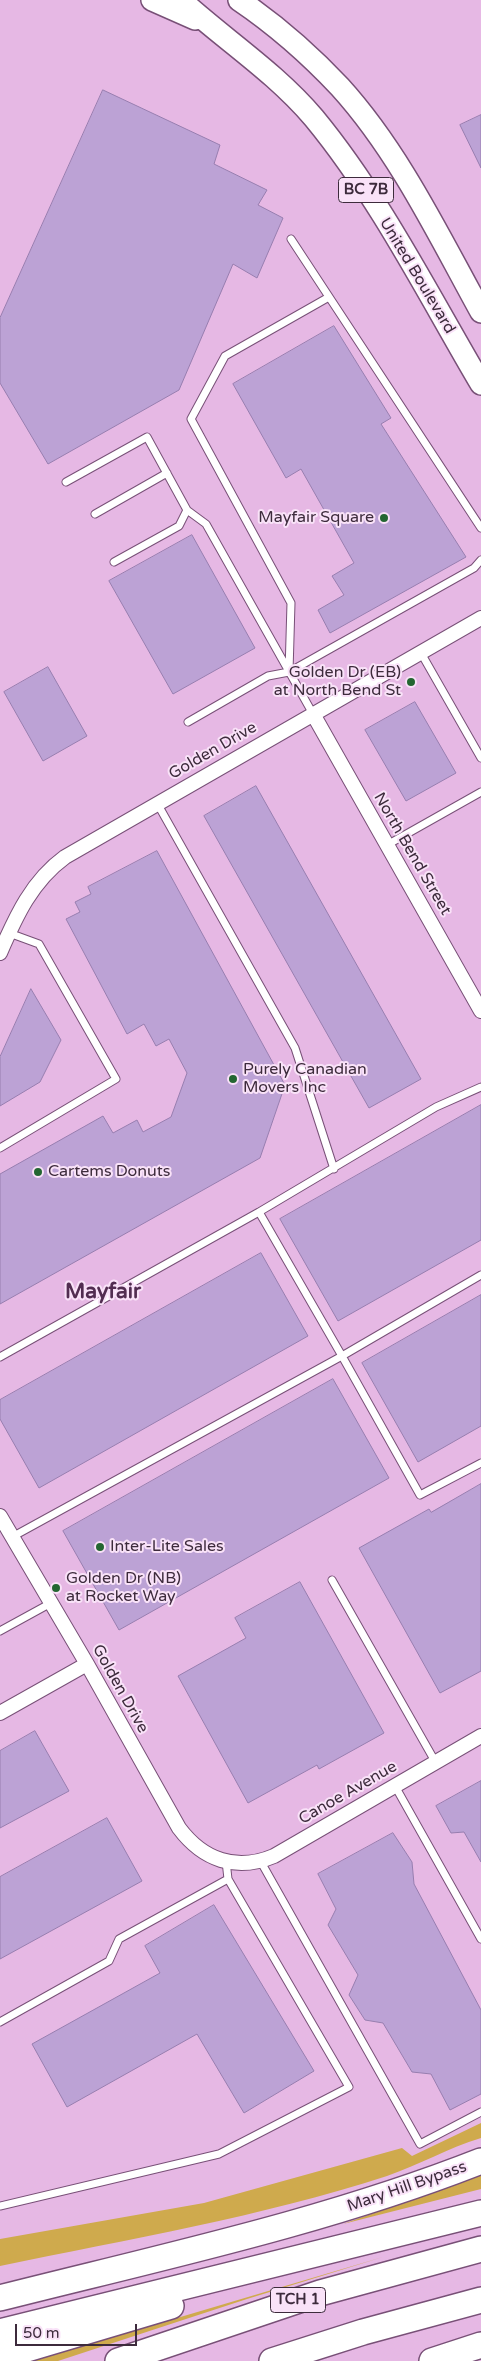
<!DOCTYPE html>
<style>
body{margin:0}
#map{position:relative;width:481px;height:2361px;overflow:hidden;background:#e6b8e4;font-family:"Varela Round",sans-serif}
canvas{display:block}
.scale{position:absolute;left:15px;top:2324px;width:122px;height:22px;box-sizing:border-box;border:2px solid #3d2b3c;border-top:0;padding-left:6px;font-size:15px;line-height:18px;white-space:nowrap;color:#3d2b3c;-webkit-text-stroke:4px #f9e2f8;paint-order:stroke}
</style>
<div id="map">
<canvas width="481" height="2361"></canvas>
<div class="scale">50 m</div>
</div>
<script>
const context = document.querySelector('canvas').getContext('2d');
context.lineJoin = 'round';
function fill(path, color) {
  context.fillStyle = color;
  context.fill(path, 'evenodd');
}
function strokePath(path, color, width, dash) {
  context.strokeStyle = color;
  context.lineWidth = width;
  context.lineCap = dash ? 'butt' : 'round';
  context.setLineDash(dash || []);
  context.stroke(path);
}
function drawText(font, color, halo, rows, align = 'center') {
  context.font = font + ' "Varela Round",sans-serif';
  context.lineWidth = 4;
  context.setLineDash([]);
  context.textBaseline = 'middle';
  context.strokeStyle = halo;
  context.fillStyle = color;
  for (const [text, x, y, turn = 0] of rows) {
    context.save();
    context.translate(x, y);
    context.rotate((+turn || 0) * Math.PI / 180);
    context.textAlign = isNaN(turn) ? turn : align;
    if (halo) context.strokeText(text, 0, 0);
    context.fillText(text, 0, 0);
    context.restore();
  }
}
fill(new Path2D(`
 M 481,2123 L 481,2138 C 448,2148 419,2165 387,2176 C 261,2217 129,2239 0,2266 L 0,2239 L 204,2203 L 402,2148 L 412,2156 Z
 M 481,2175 L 481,2189 L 343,2224 Z
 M 383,2257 L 247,2299 L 58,2361 L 32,2361 Z`), '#cfaa4d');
const building = new Path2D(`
 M 103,90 L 220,145 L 214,164 L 267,190 L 258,205 L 283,218 L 257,278 L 233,264 L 179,390 L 48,464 L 0,383 L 0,318 Z
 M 481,115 L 481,168 L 460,125 Z
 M 334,326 L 391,418 L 381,424 L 466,557 L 330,633 L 318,610 L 344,595 L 332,576 L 354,563 L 301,469 L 286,478 L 233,384 Z
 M 192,535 L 255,648 L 173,694 L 109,581 Z
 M 48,667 L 87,736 L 43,761 L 4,692 Z
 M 415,702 L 456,773 L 406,801 L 365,730 Z
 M 256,786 L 421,1079 L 369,1108 L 204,816 Z
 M 157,851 L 285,1085 L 260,1158 L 0,1304 L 0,1174 L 103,1116 L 113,1133 L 137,1120 L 143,1132 L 171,1117 L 187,1073 L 169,1039 L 156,1046 L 144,1024 L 127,1034 L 66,919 L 80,912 L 75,902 L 91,894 L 88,887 Z
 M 31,989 L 61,1040 L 40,1082 L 0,1106 L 0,1057 Z
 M 481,1105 L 481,1240 L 338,1321 L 280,1219 Z
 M 261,1253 L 308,1336 L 39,1488 L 0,1419 L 0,1400 Z
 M 481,1295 L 481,1426 L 418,1462 L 362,1363 Z
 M 333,1379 L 389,1478 L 119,1630 L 63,1531 Z
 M 481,1484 L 481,1671 L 440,1693 L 359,1548 L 429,1509 L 431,1512 Z
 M 300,1582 L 384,1733 L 319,1769 L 317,1765 L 248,1803 L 178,1676 L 246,1638 L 235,1618 Z
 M 35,1731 L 69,1791 L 0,1828 L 0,1751 Z
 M 481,1781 L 481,1862 L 464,1832 L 451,1833 L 436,1806 Z
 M 107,1818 L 142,1881 L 0,1959 L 0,1877 Z
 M 393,1833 L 412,1862 L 414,1884 L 481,2010 L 481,2094 L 450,2110 L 431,2074 L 412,2072 L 383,2023 L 365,2020 L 349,1995 L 358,1975 L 328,1925 L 336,1909 L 318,1874 Z
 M 214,1905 L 314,2071 L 244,2113 L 197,2034 L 67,2107 L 32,2044 L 160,1973 L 145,1946 Z`);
fill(building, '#bca2d5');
strokePath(building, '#977eaf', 1);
const lane = new Path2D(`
 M 291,239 L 481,528
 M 66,482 L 147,437 L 187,510 L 206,524 L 313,714
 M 95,514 L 167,473
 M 114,562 L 179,526 L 187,510
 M 421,653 L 481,758
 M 289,672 L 291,603 L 191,419 L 225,356 L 329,297
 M 188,722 L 268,676 L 289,672 L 474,568 L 481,560
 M 157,803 L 295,1048 L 334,1169
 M 387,845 L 481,792
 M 481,1087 L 436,1107 L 259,1212 L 342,1356 L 481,1275
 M 0,1148 L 116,1079 L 39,944 L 9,933
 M 0,1357 L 259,1212
 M 12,1537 L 342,1356 L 420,1495 L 481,1463
 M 332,1580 L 436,1763
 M 0,1631 L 51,1603
 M 395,1786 L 481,1939
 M 261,1862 L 420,2144 L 481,2112
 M 0,2022 L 109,1961 L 119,1939 L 228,1879
 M 0,2206 L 219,2154 L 349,2087 L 228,1879 L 226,1861`);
const street = new Path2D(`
 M 313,714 L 481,1011
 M 0,953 C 16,916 32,881 65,857 L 481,618
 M 0,1516 L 87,1664 L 179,1828 C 203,1860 236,1872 274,1856 L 481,1736
 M 0,1713 L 87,1664`);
const primary = new Path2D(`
 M 152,0 L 195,19
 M 181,0 C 225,40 275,72 314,118 C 380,198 429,296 481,384
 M 239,0 C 276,25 309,54 340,87 C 399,152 439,236 481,312`);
const highway = new Path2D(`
 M 0,2298 C 162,2257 326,2222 481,2161
 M 0,2332 L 481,2213
 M 0,2357 L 171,2306
 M 118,2361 L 320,2293 L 481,2249
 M 272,2361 L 363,2332 L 481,2300
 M 432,2361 L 481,2345`);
strokePath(lane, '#785077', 9);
strokePath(street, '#785077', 16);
strokePath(primary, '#785077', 24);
strokePath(highway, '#785077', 28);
strokePath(lane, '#fff', 7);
strokePath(street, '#fff', 14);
strokePath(primary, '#fff', 21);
strokePath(highway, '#fff', 25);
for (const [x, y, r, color] of [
 [384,518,5,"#236631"],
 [411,682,5,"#236631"],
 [233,1079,5,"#236631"],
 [38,1172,5,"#236631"],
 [100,1547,5,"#236631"],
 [56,1588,5,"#236631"]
]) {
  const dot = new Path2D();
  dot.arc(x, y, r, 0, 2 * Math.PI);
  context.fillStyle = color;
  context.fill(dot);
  strokePath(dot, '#f9e2f8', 2);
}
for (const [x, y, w] of [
 [366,190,55],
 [298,2300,55]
]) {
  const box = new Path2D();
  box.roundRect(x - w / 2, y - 12.5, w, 25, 4);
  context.fillStyle = '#f9e2f8';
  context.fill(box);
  strokePath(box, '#3d2b3c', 1);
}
drawText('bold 15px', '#3d2b3c', null, [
 ["BC 7B",366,190],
 ["TCH 1",298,2300]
]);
drawText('16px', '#3d2b3c', '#f9e2f8', [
 ["United Boulevard",417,276,59],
 ["Golden Drive",213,751,-30],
 ["North Bend Street",412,854,60],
 ["Golden Drive",120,1689,61],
 ["Canoe Avenue",348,1793,-30],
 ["Mary Hill Bypass",407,2187,-19]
]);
drawText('16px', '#3d2b3c', '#f9e2f8', [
 ["Mayfair Square",374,518,"right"],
 ["Golden Dr (EB)",401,673,"right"],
 ["at North Bend St",401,691,"right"],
 ["Purely Canadian",243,1070],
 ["Movers Inc",243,1088],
 ["Cartems Donuts",48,1172],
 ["Inter-Lite Sales",110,1547],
 ["Golden Dr (NB)",66,1579],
 ["at Rocket Way",66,1597]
], 'left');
drawText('bold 21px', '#522d51', '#f9e2f8', [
 ["Mayfair",103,1292]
]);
</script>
